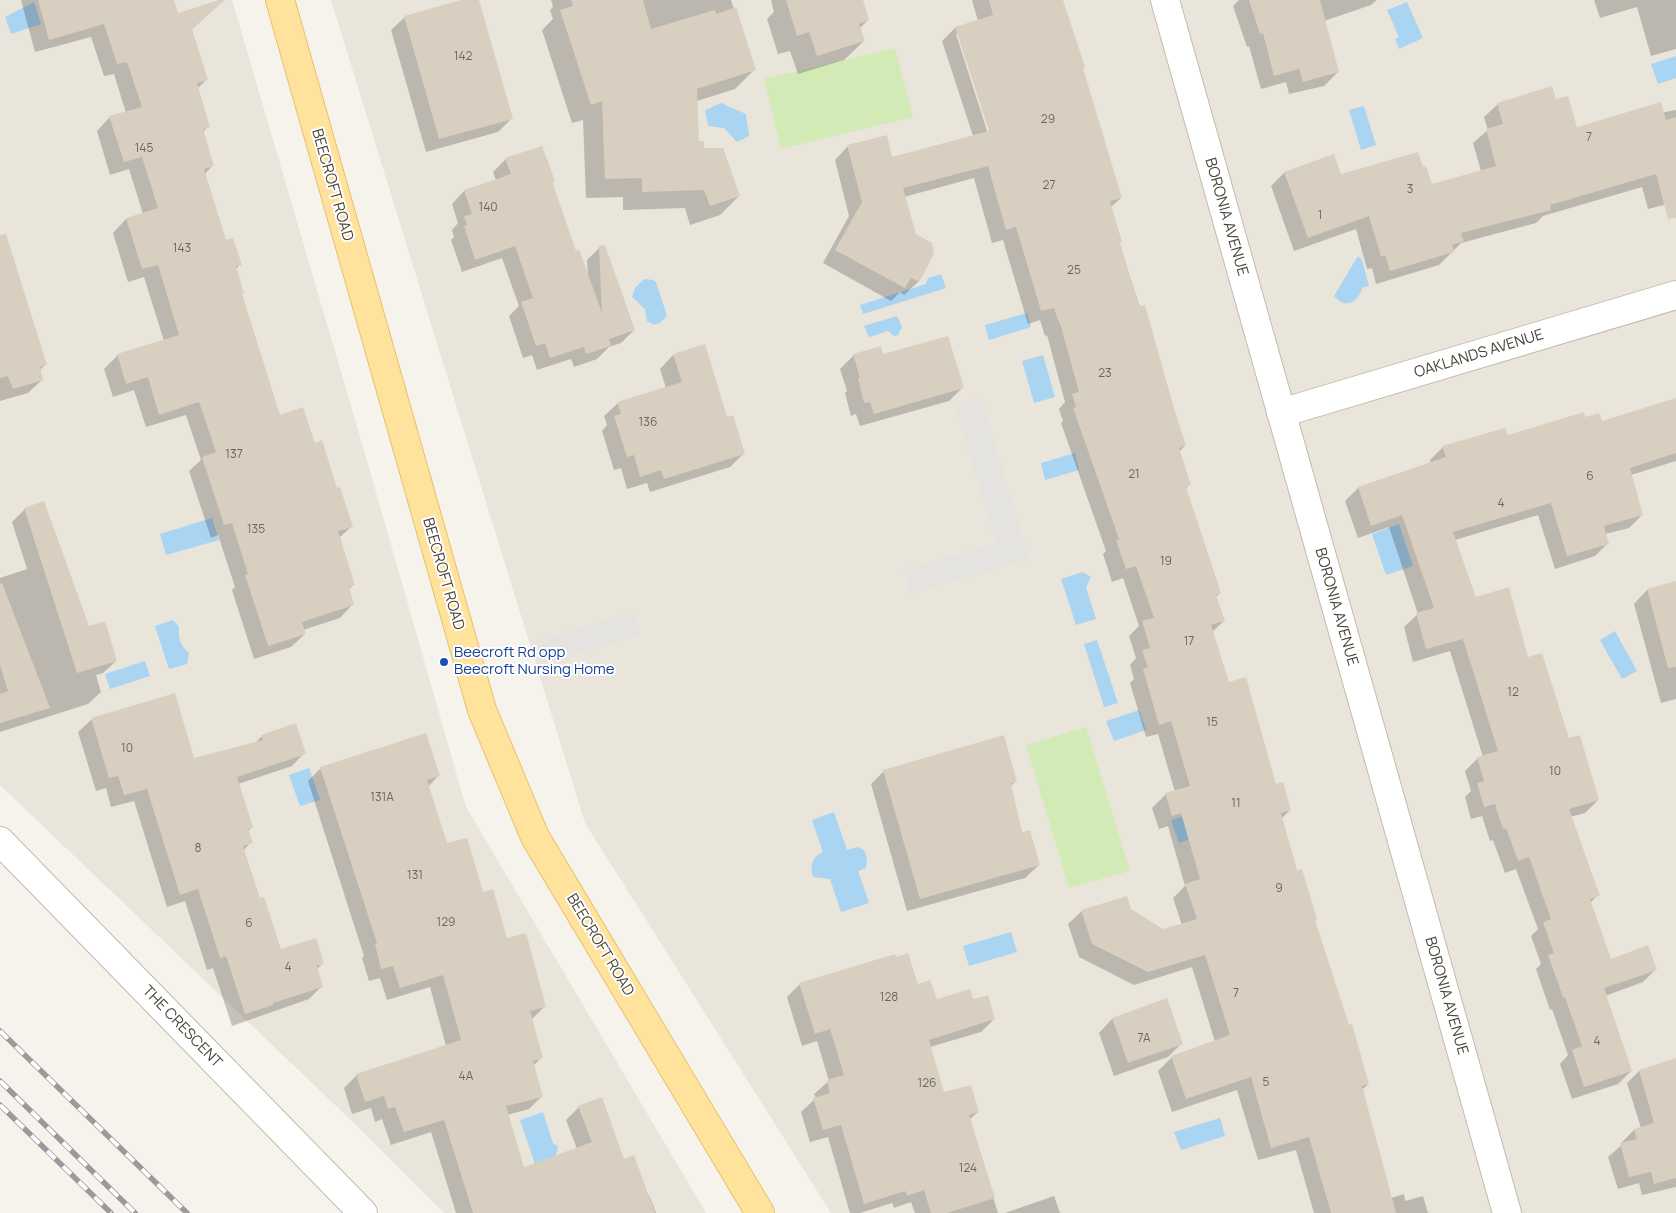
<!DOCTYPE html>
<style>
body{margin:0}
canvas{display:block;background:#f6f3ec}
</style>
<canvas width="1676" height="1213"></canvas>
<script>
const context = document.querySelector('canvas').getContext('2d');
context.lineJoin = 'round';
function fill(path, color) {
  context.fillStyle = color;
  context.fill(path, 'evenodd');
}
function strokePath(path, color, width, dash) {
  context.strokeStyle = color;
  context.lineWidth = width;
  context.lineCap = dash ? 'butt' : 'round';
  context.setLineDash(dash || []);
  context.stroke(path);
}
function drawText(font, color, halo, rows, align = 'center') {
  context.font = font + ' Manrope,sans-serif';
  context.lineWidth = 4;
  context.setLineDash([]);
  context.textBaseline = 'middle';
  context.strokeStyle = halo;
  context.fillStyle = color;
  for (const [text, x, y, turn = 0] of rows) {
    context.save();
    context.translate(x, y);
    context.rotate((+turn || 0) * Math.PI / 180);
    context.textAlign = isNaN(turn) ? turn : align;
    if (halo) context.strokeText(text, 0, 0);
    context.fillText(text, 0, 0);
    context.restore();
  }
}
fill(new Path2D(`
 M 0,0 L 232,0 L 366,457 L 466,807 L 706,1213 L 444,1213 L 358,1127 L 0,785 Z
 M 331,0 L 1676,0 L 1676,1213 L 831,1213 L 585,823 Z`), '#eae5da');
fill(new Path2D(`
 M 895,48 L 913,117 L 781,149 L 764,79 Z
 M 1086,727 L 1130,871 L 1069,888 L 1026,745 Z`), '#d2eab5');
fill(new Path2D(`
 M 981,397 L 1029,559 L 911,594 L 903,570 L 996,543 L 955,405 Z
 M 634,612 L 640,635 L 548,662 L 542,639 Z`), '#e5e3e0');
fill(new Path2D(`
 M 34,2 L 41,24 L 11,34 L 5,17 Z
 M 1407,2 L 1423,38 L 1399,49 L 1395,39 L 1399,37 L 1387,10 Z
 M 1676,56 L 1676,78 L 1658,84 L 1651,64 Z
 M 721,103 L 746,114 L 749,136 L 737,142 L 724,128 L 708,126 L 705,110 Z
 M 1364,106 L 1376,145 L 1361,150 L 1349,110 Z
 M 1358,256 L 1362,260 L 1369,286 L 1362,288 C 1361,297 1350,307 1341,302 C 1338,300 1336,298 1334,296 Z
 M 941,274 L 946,288 L 863,314 L 860,305 L 926,284 L 928,278 Z
 M 644,279 L 653,280 L 656,282 L 667,316 L 660,323 L 654,325 L 647,321 L 645,309 L 632,297 L 635,288 Z
 M 1027,313 L 1031,327 L 989,340 L 985,325 Z
 M 897,316 L 902,327 L 898,335 L 894,336 L 888,331 L 869,337 L 864,326 Z
 M 1043,355 L 1055,397 L 1034,403 L 1022,361 Z
 M 1075,453 L 1079,470 L 1045,480 L 1041,463 Z
 M 212,518 L 219,540 L 166,555 L 160,534 Z
 M 1399,524 L 1413,566 L 1386,575 L 1372,534 Z
 M 1083,572 L 1091,577 L 1086,587 L 1096,619 L 1076,625 L 1061,579 Z
 M 173,620 L 179,627 C 178,639 180,645 189,653 L 187,664 L 169,669 L 155,626 Z
 M 1615,631 L 1637,671 L 1622,679 L 1600,640 Z
 M 1097,640 L 1118,703 L 1104,707 L 1084,644 Z
 M 145,661 L 150,676 L 110,689 L 105,674 Z
 M 1139,710 L 1146,730 L 1114,741 L 1106,721 Z
 M 309,768 L 320,800 L 300,806 L 289,775 Z
 M 834,812 L 847,850 L 857,847 L 864,850 L 867,858 L 866,868 L 858,871 L 869,903 L 841,912 L 830,879 L 813,877 C 809,866 813,856 823,852 L 812,820 Z
 M 1193,813 L 1200,836 L 1179,843 L 1171,820 Z
 M 1011,932 L 1017,952 L 969,966 L 963,946 Z
 M 543,1112 L 553,1143 L 558,1147 L 556,1156 L 535,1164 L 520,1120 Z
 M 1220,1118 L 1225,1136 L 1181,1150 L 1174,1132 Z`), '#a9d4f2');
fill(new Path2D(`
 M 21,0 L 173,0 L 177,14 L 224,0 L 191,30 L 207,79 L 197,89 L 208,126 L 203,132 L 213,165 L 205,174 L 226,241 L 240,264 L 236,269 L 241,294 L 279,417 L 314,444 L 352,526 L 339,538 L 354,584 L 348,590 L 353,604 L 340,618 L 303,630 L 305,634 L 291,647 L 254,659 L 232,590 L 235,587 L 218,535 L 211,538 L 189,471 L 201,460 L 186,415 L 146,427 L 134,390 L 113,397 L 104,369 L 118,355 L 164,341 L 144,277 L 128,282 L 113,233 L 126,219 L 143,214 L 129,169 L 110,175 L 97,131 L 110,117 L 126,113 L 114,74 L 104,76 L 91,37 L 35,52 Z
 M 466,0 L 478,0 L 512,118 L 498,132 L 426,152 L 391,30 L 405,17 Z
 M 551,0 L 731,0 L 754,70 L 735,89 L 697,101 L 698,143 L 739,196 L 720,215 L 690,225 L 685,208 L 623,210 L 623,197 L 586,198 L 583,120 L 572,123 L 542,30 L 553,19 L 550,10 L 553,7 Z
 M 771,0 L 861,0 L 868,20 L 860,28 L 864,41 L 844,60 L 798,74 L 790,51 L 778,54 L 767,19 L 774,12 Z
 M 972,0 L 1061,0 L 1121,198 L 1110,208 L 1119,243 L 1185,445 L 1179,452 L 1190,484 L 1185,489 L 1220,593 L 1216,597 L 1224,621 L 1212,632 L 1228,683 L 1276,786 L 1290,810 L 1281,819 L 1296,872 L 1368,1084 L 1362,1090 L 1391,1198 L 1404,1194 L 1405,1201 L 1423,1196 L 1428,1213 L 1314,1213 L 1296,1150 L 1258,1160 L 1237,1090 L 1172,1112 L 1158,1071 L 1171,1058 L 1215,1042 L 1192,967 L 1134,985 L 1079,957 L 1068,924 L 1082,911 L 1130,910 L 1163,931 L 1182,925 L 1173,898 L 1185,886 L 1168,826 L 1159,829 L 1152,808 L 1165,795 L 1175,792 L 1158,734 L 1146,737 L 1130,683 L 1134,679 L 1130,665 L 1136,658 L 1129,636 L 1139,626 L 1123,578 L 1112,582 L 1103,554 L 1106,551 L 1061,423 L 1063,421 L 1059,409 L 1065,402 L 1047,335 L 1045,336 L 1040,320 L 1028,324 L 1003,240 L 992,243 L 974,178 L 904,197 L 915,235 L 933,253 L 918,282 L 904,295 L 900,292 L 891,301 L 823,263 L 849,216 L 835,160 L 848,146 L 892,158 L 973,136 L 942,41 L 955,28 L 978,21 ZM 956,34 L 959,34 L 992,136 L 989,137 Z
 M 1239,0 L 1377,0 L 1371,5 L 1324,21 L 1338,72 L 1324,86 L 1289,94 L 1286,82 L 1261,89 L 1249,46 L 1247,47 L 1233,6 Z
 M 1594,0 L 1676,0 L 1676,49 L 1651,56 L 1637,7 L 1600,18 Z
 M 1555,101 L 1576,128 L 1676,110 L 1676,202 L 1648,209 L 1642,187 L 1543,216 L 1536,223 L 1461,243 L 1439,265 L 1376,284 L 1372,268 L 1367,269 L 1356,229 L 1294,251 L 1271,186 L 1284,173 L 1341,175 L 1431,186 L 1481,171 L 1473,143 L 1488,130 L 1484,117 L 1498,104 Z
 M 506,159 L 554,181 L 551,183 L 575,252 L 588,275 L 587,260 L 600,247 L 634,330 L 621,343 L 609,347 L 597,359 L 574,367 L 571,359 L 537,370 L 532,355 L 523,358 L 509,316 L 519,306 L 502,258 L 462,272 L 451,240 L 454,237 L 452,230 L 458,223 L 452,204 L 464,191 L 496,180 L 493,172 Z
 M 0,249 L 45,365 L 39,371 L 42,380 L 28,393 L 0,401 Z
 M 673,355 L 726,419 L 743,454 L 730,467 L 650,492 L 647,483 L 627,489 L 621,468 L 614,470 L 602,431 L 607,425 L 604,416 L 618,403 L 666,388 L 660,369 Z
 M 854,355 L 883,356 L 962,388 L 949,401 L 860,426 L 856,414 L 851,416 L 845,393 L 847,391 L 840,369 Z
 M 1676,399 L 1676,461 L 1631,475 L 1642,515 L 1629,528 L 1605,534 L 1608,543 L 1595,556 L 1555,569 L 1538,515 L 1455,540 L 1475,598 L 1528,659 L 1598,800 L 1585,813 L 1570,817 L 1598,895 L 1590,903 L 1610,960 L 1656,969 L 1643,982 L 1605,996 L 1631,1071 L 1618,1084 L 1572,1099 L 1560,1064 L 1568,1055 L 1552,1009 L 1550,1010 L 1536,969 L 1541,964 L 1531,936 L 1538,929 L 1516,869 L 1505,873 L 1493,840 L 1490,841 L 1482,816 L 1471,819 L 1465,797 L 1471,791 L 1465,771 L 1478,758 L 1483,757 L 1450,651 L 1413,662 L 1404,627 L 1418,614 L 1389,527 L 1358,538 L 1345,501 L 1358,488 L 1431,464 L 1430,460 L 1443,447 L 1507,436 L 1584,418 L 1601,423 Z
 M 25,509 L 88,627 L 116,661 L 103,673 L 96,675 L 101,692 L 88,704 L 0,732 L 0,578 L 27,569 L 12,522 Z
 M 1676,583 L 1676,699 L 1661,703 L 1634,604 L 1647,590 Z
 M 174,695 L 193,760 L 255,743 L 262,736 L 304,753 L 292,766 L 238,784 L 252,827 L 248,831 L 251,842 L 243,851 L 259,900 L 280,950 L 323,963 L 316,970 L 322,986 L 309,999 L 232,1026 L 213,968 L 207,970 L 185,901 L 167,907 L 134,801 L 111,807 L 106,788 L 96,791 L 78,732 L 91,720 Z
 M 321,768 L 438,776 L 428,787 L 446,845 L 482,893 L 506,940 L 545,1006 L 532,1019 L 541,1058 L 533,1066 L 542,1096 L 529,1109 L 507,1115 L 523,1169 L 577,1149 L 566,1120 L 579,1107 L 624,1161 L 647,1195 L 649,1195 L 656,1213 L 456,1213 L 431,1132 L 391,1145 L 382,1119 L 375,1122 L 371,1108 L 352,1114 L 344,1088 L 357,1075 L 446,1046 L 430,987 L 387,1000 L 380,978 L 369,981 L 362,958 L 364,956 L 308,781 Z
 M 884,771 L 1016,781 L 1010,787 L 1022,833 L 1039,865 L 1025,878 L 907,911 L 871,784 Z
 M 800,984 L 917,985 L 936,1001 L 972,1001 L 994,1019 L 981,1032 L 930,1047 L 943,1094 L 978,1112 L 969,1120 L 998,1213 L 915,1213 L 911,1202 L 894,1208 L 892,1203 L 860,1213 L 850,1213 L 828,1137 L 810,1142 L 801,1112 L 816,1098 L 814,1094 L 829,1081 L 817,1041 L 802,1046 L 787,997 Z
 M 1112,1019 L 1182,1043 L 1168,1057 L 1114,1076 L 1099,1033 Z
 M 1676,1060 L 1676,1187 L 1642,1195 L 1639,1183 L 1618,1189 L 1608,1157 L 1623,1144 L 1622,1142 L 1634,1130 L 1641,1128 L 1627,1083 L 1639,1071 Z
 M 1054,1196 L 1060,1213 L 1005,1213 Z`), '#0003');
fill(new Path2D(`
 M 38,0 L 174,0 L 178,13 L 219,0 L 225,0 L 192,29 L 208,80 L 197,83 L 210,127 L 203,129 L 214,166 L 204,169 L 226,240 L 233,238 L 242,265 L 236,266 L 244,293 L 242,294 L 280,415 L 303,407 L 315,443 L 322,440 L 337,488 L 340,487 L 353,527 L 338,531 L 355,585 L 349,587 L 354,605 L 302,622 L 306,634 L 268,646 L 245,575 L 248,574 L 232,523 L 224,525 L 202,457 L 216,452 L 199,402 L 159,415 L 148,377 L 126,384 L 117,354 L 179,335 L 158,265 L 142,269 L 126,218 L 158,208 L 142,157 L 124,162 L 109,116 L 142,107 L 127,62 L 117,64 L 104,24 L 49,40 Z
 M 461,0 L 479,0 L 513,119 L 439,139 L 404,16 Z
 M 571,0 L 643,0 L 651,29 L 715,10 L 716,14 L 736,7 L 756,70 L 697,89 L 699,141 L 704,141 L 704,148 L 723,148 L 740,196 L 710,206 L 704,190 L 642,192 L 642,178 L 605,179 L 602,101 L 591,105 L 560,10 L 573,6 Z
 M 786,0 L 863,0 L 869,20 L 859,24 L 865,41 L 817,56 L 809,32 L 797,36 Z
 M 989,0 L 1063,0 L 1085,67 L 1083,68 L 1122,198 L 1110,201 L 1122,242 L 1120,243 L 1139,306 L 1145,305 L 1175,412 L 1186,445 L 1179,448 L 1191,485 L 1186,487 L 1221,593 L 1216,595 L 1225,621 L 1211,625 L 1229,682 L 1246,677 L 1276,784 L 1283,782 L 1291,810 L 1281,813 L 1297,870 L 1302,869 L 1317,919 L 1315,920 L 1349,1025 L 1352,1024 L 1369,1084 L 1362,1086 L 1396,1213 L 1331,1213 L 1309,1137 L 1271,1148 L 1251,1077 L 1186,1099 L 1171,1056 L 1230,1035 L 1205,955 L 1148,972 L 1092,944 L 1081,910 L 1127,896 L 1131,909 L 1163,929 L 1197,919 L 1185,884 L 1200,879 L 1181,813 L 1172,816 L 1165,793 L 1190,786 L 1171,721 L 1159,725 L 1143,669 L 1148,667 L 1142,650 L 1150,648 L 1142,621 L 1154,618 L 1136,566 L 1126,569 L 1116,540 L 1119,539 L 1073,408 L 1076,407 L 1072,394 L 1079,392 L 1060,323 L 1059,323 L 1054,308 L 1041,311 L 1016,227 L 1006,230 L 988,166 L 903,188 L 916,234 L 932,243 L 934,254 L 919,282 L 911,278 L 905,288 L 835,250 L 862,202 L 847,145 L 887,135 L 892,157 L 989,131 L 955,27 L 993,15 Z
 M 1249,0 L 1320,0 L 1339,72 L 1303,82 L 1299,69 L 1274,76 L 1263,33 L 1260,34 Z
 M 1552,86 L 1556,99 L 1568,96 L 1577,127 L 1661,102 L 1666,120 L 1676,117 L 1676,218 L 1668,219 L 1656,174 L 1550,205 L 1551,210 L 1461,233 L 1464,241 L 1452,245 L 1454,252 L 1390,271 L 1385,255 L 1381,257 L 1369,216 L 1308,238 L 1284,172 L 1334,154 L 1341,174 L 1418,152 L 1423,167 L 1426,166 L 1432,184 L 1496,166 L 1486,129 L 1503,124 L 1497,103 Z
 M 542,146 L 555,181 L 552,181 L 576,251 L 579,249 L 602,313 L 599,246 L 605,245 L 635,330 L 609,339 L 611,346 L 586,354 L 584,347 L 550,358 L 545,343 L 536,346 L 521,302 L 533,298 L 515,246 L 475,260 L 464,226 L 467,225 L 464,216 L 472,214 L 464,190 L 511,174 L 505,158 Z
 M 6,234 L 47,365 L 40,367 L 43,380 L 13,389 L 8,376 L 0,378 L 0,235 Z
 M 948,336 L 964,388 L 874,414 L 870,402 L 864,403 L 858,378 L 860,378 L 853,354 L 881,346 L 883,354 Z
 M 705,344 L 727,417 L 733,415 L 745,454 L 664,479 L 661,470 L 640,477 L 634,455 L 627,457 L 614,416 L 621,414 L 617,402 L 682,382 L 673,354 Z
 M 1676,398 L 1676,453 L 1630,468 L 1643,515 L 1604,526 L 1609,544 L 1567,556 L 1551,503 L 1453,532 L 1476,597 L 1509,587 L 1528,657 L 1542,653 L 1569,738 L 1580,735 L 1599,800 L 1569,809 L 1600,896 L 1590,899 L 1611,959 L 1648,945 L 1657,970 L 1604,988 L 1632,1071 L 1584,1087 L 1572,1050 L 1582,1046 L 1565,997 L 1563,997 L 1548,955 L 1554,953 L 1543,922 L 1551,919 L 1529,857 L 1518,861 L 1506,828 L 1503,829 L 1495,804 L 1484,807 L 1477,783 L 1484,781 L 1477,757 L 1498,751 L 1463,639 L 1426,649 L 1416,613 L 1434,608 L 1402,515 L 1371,526 L 1358,487 L 1446,457 L 1442,446 L 1505,428 L 1508,435 L 1584,412 L 1585,417 L 1599,413 L 1602,421 Z
 M 44,501 L 89,626 L 105,621 L 117,661 L 77,673 L 24,508 Z
 M 1676,581 L 1676,667 L 1668,668 L 1647,589 Z
 M 2,583 L 50,708 L 0,723 L 0,694 L 8,691 L 0,665 L 0,584 Z
 M 175,693 L 194,758 L 263,740 L 261,735 L 296,723 L 306,754 L 237,777 L 253,827 L 248,829 L 253,843 L 243,846 L 260,898 L 264,897 L 281,949 L 316,938 L 324,964 L 317,966 L 323,987 L 273,1003 L 273,1005 L 245,1014 L 226,956 L 220,958 L 198,889 L 180,895 L 147,789 L 124,795 L 118,776 L 109,778 L 91,718 Z
 M 426,733 L 440,776 L 427,780 L 447,843 L 467,838 L 483,892 L 493,889 L 507,938 L 526,933 L 546,1007 L 530,1011 L 543,1058 L 533,1061 L 543,1097 L 506,1106 L 524,1167 L 592,1142 L 578,1106 L 602,1097 L 624,1159 L 634,1155 L 655,1213 L 473,1213 L 444,1120 L 404,1132 L 395,1107 L 388,1109 L 384,1096 L 365,1102 L 356,1074 L 461,1040 L 443,975 L 400,988 L 393,966 L 381,969 L 375,944 L 377,943 L 320,767 Z
 M 1004,735 L 1017,782 L 1011,783 L 1022,832 L 1030,830 L 1040,865 L 920,899 L 883,770 Z
 M 908,953 L 918,984 L 930,980 L 937,999 L 970,989 L 973,999 L 988,995 L 995,1019 L 929,1040 L 944,1092 L 971,1085 L 979,1112 L 969,1115 L 995,1198 L 947,1213 L 931,1213 L 924,1190 L 907,1196 L 905,1191 L 864,1204 L 841,1125 L 823,1130 L 813,1098 L 830,1093 L 827,1080 L 844,1075 L 830,1029 L 815,1034 L 799,983 L 895,954 L 896,957 Z
 M 1167,998 L 1183,1044 L 1128,1063 L 1112,1018 Z
 M 1676,1058 L 1676,1178 L 1654,1184 L 1651,1172 L 1629,1177 L 1620,1143 L 1637,1139 L 1634,1129 L 1654,1123 L 1639,1070 Z`), '#d8cfc1');
const minor = new Path2D(`
 M 1165,0 L 1507,1213
 M 1281,413 L 1676,295
 M 0,841 L 363,1213`);
const major = new Path2D(`
 M 280,0 L 482,710 L 535,837 L 760,1213`);
strokePath(minor, '#c2bbae', 30);
strokePath(major, '#e6c16a', 30);
strokePath(minor, '#fff', 28);
strokePath(major, '#ffe39c', 28);
const rail = new Path2D(`
 M 0,1031 L 187,1213
 M 0,1081 L 135,1213
 M 0,1105 L 111,1213`);
strokePath(rail, '#9a9a9a', 5.5);
strokePath(rail, '#fff', 4, [11]);
for (const [x, y, r, color] of [
 [444,662,5,"#1a4fb4"]
]) {
  const dot = new Path2D();
  dot.arc(x, y, r, 0, 2 * Math.PI);
  context.fillStyle = color;
  context.fill(dot);
  strokePath(dot, '#fff', 2);
}
drawText('12px', '#6e675b', null, [
 ["142",463,57],
 ["29",1048,120],
 ["7",1589,138],
 ["145",144,149],
 ["27",1049,186],
 ["3",1410,190],
 ["140",488,208],
 ["1",1320,216],
 ["143",182,249],
 ["25",1074,271],
 ["23",1105,374],
 ["136",648,423],
 ["137",234,455],
 ["21",1134,475],
 ["6",1590,477],
 ["4",1501,504],
 ["135",256,530],
 ["19",1166,562],
 ["17",1189,642],
 ["12",1513,693],
 ["15",1212,723],
 ["10",127,749],
 ["10",1555,772],
 ["131A",382,798],
 ["11",1236,804],
 ["8",198,849],
 ["131",415,876],
 ["9",1279,889],
 ["129",446,923],
 ["6",249,924],
 ["4",288,968],
 ["7",1236,994],
 ["128",889,998],
 ["7A",1144,1039],
 ["4",1597,1042],
 ["4A",466,1077],
 ["5",1266,1083],
 ["126",927,1084],
 ["124",968,1169]
]);
drawText('15px', '#4b4439', '#fff', [
 ["BEECROFT ROAD",332,185,74],
 ["BORONIA AVENUE",1226,217,74],
 ["OAKLANDS AVENUE",1479,354,-17],
 ["BEECROFT ROAD",443,574,74],
 ["BORONIA AVENUE",1336,607,74],
 ["BEECROFT ROAD",600,945,59],
 ["BORONIA AVENUE",1446,996,74],
 ["THE CRESCENT",182,1027,46]
]);
drawText('15px', '#164399', '#fff', [
 ["Beecroft Rd opp",454,653],
 ["Beecroft Nursing Home",454,670]
], 'left');
</script>
